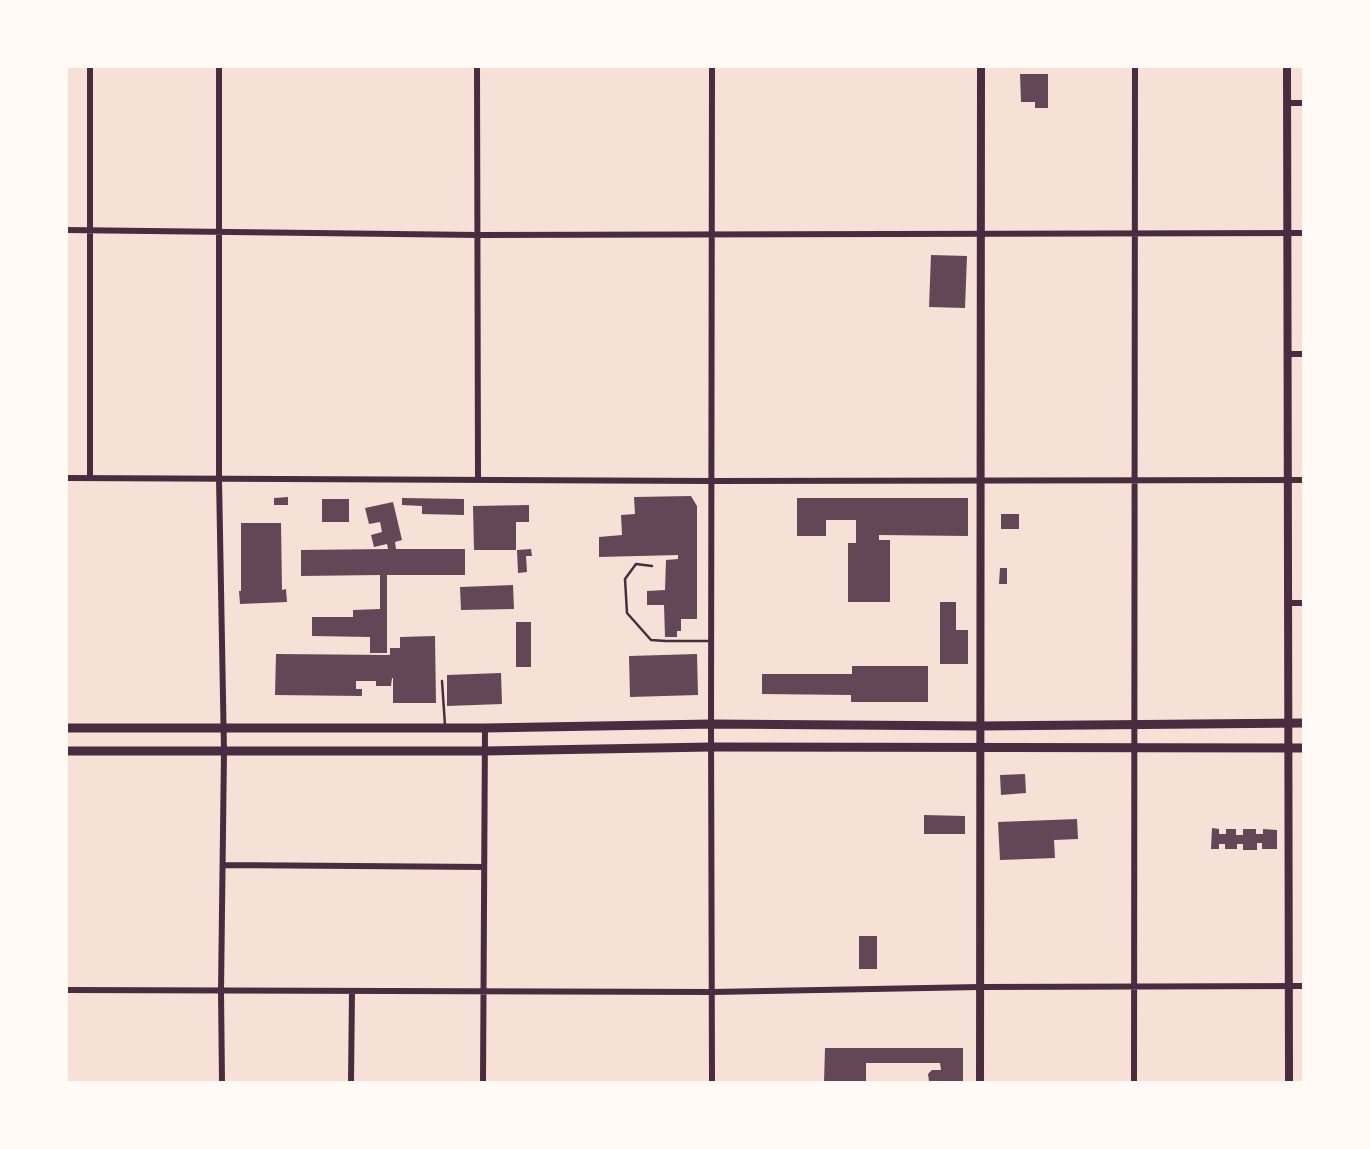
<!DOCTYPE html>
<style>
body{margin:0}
#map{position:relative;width:1370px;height:1149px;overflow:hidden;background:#f7e1d7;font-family:Roboto,sans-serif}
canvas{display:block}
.frame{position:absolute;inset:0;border:68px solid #fffaf5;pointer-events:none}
</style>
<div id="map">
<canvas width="1370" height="1149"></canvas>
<div class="frame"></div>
</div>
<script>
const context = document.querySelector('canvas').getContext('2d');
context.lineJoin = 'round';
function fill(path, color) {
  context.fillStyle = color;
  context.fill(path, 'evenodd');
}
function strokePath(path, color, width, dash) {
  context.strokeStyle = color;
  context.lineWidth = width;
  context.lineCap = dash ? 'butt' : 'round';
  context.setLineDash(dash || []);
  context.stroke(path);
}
fill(new Path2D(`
 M 1020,74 L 1048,74 L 1048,108 L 1035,108 L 1035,102 L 1021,102 Z
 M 931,255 L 967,256 L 965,308 L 929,307 Z
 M 691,496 L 697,506 L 697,619 L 681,619 L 681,631 L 677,631 L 677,637 L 665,637 L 664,605 L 647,605 L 647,591 L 665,590 L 666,560 L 678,559 L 678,555 L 599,557 L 599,537 L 622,535 L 621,515 L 635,514 L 634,497 Z
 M 288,497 L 288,505 L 274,505 L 274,498 Z
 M 402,498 L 464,499 L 464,515 L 422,514 L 422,506 L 402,505 Z
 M 797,498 L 968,498 L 968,536 L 879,535 L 879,540 L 890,540 L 890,602 L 848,602 L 848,543 L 856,543 L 856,520 L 826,520 L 826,536 L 797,536 Z
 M 322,499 L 349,499 L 349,522 L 322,522 Z
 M 393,502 L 402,540 L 395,542 L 396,549 L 465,549 L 465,575 L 387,575 L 387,653 L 370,653 L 370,637 L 312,636 L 312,617 L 353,617 L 353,610 L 380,609 L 380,575 L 301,576 L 301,550 L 388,549 L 387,544 L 374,547 L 371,535 L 382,532 L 380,522 L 369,524 L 365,508 Z
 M 529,505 L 529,522 L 516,522 L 516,550 L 474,550 L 473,506 Z
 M 1001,514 L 1019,514 L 1019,529 L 1001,529 Z
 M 241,523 L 281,523 L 282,590 L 286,589 L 287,602 L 240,604 L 239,591 L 241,591 Z
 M 531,549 L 532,556 L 526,556 L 527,572 L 518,573 L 517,550 Z
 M 1000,568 L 1007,568 L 1007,584 L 999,584 Z
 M 513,585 L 514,609 L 461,610 L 460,587 Z
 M 940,602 L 956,602 L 956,630 L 968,630 L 968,664 L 940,664 Z
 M 516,622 L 531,622 L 531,667 L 516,667 Z
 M 435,636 L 436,703 L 393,703 L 393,678 L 392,678 L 391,686 L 376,686 L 376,681 L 356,681 L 356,689 L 362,689 L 362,696 L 275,695 L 276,654 L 390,655 L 390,648 L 400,648 L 400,637 Z
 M 697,654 L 698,695 L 630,697 L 629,656 Z
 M 852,666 L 928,666 L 928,702 L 851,702 L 851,695 L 762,694 L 762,674 L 852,674 Z
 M 501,673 L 502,704 L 447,706 L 447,675 Z
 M 1025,774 L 1026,793 L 1001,795 L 1000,775 Z
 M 924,815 L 965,816 L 965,834 L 924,834 Z
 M 1077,819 L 1078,839 L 1054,840 L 1055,858 L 1000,860 L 998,822 Z
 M 1212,828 L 1219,829 L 1219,834 L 1226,834 L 1226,829 L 1236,829 L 1236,835 L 1243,835 L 1243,829 L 1256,829 L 1256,834 L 1263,834 L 1263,829 L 1277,830 L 1277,849 L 1262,849 L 1262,843 L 1257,843 L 1257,850 L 1243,850 L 1243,844 L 1237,844 L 1237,849 L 1225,849 L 1225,844 L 1219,844 L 1219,849 L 1211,849 Z
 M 859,936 L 877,936 L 877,969 L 859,969 Z
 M 825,1048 L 963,1048 L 963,1082 L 929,1081 L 928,1074 L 932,1070 L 941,1070 L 940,1063 L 866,1063 L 866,1082 L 824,1082 Z`), '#644757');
strokePath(new Path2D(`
 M 652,566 L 636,564 L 625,579 L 627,613 L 651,640 L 666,641 L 709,641
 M 442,681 L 445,725`), '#4a2c40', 2.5);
strokePath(new Path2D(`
 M 219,66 L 219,479 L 224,751 L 221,991 L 222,1082
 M 477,66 L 478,479
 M 1288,103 L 1304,103
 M 66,230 L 478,235 L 1304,233
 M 1288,354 L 1304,354
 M 66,478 L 712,481 L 1304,480
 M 90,478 L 90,66
 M 1289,603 L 1304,603
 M 223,865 L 484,867
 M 66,990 L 712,992 L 980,987 L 1304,986
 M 351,1082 L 352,991
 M 483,1082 L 485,728
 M 712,1082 L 711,724 L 712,66
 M 1134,1082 L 1135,66`), '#4a2c40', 6);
strokePath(new Path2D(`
 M 1287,66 L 1289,1082
 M 980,1082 L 981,66`), '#4a2c40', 8);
strokePath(new Path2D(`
 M 66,728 L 485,728 L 711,724 L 980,726 L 1304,723
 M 66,751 L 484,751 L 711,747 L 1304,748`), '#4a2c40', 9);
</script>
